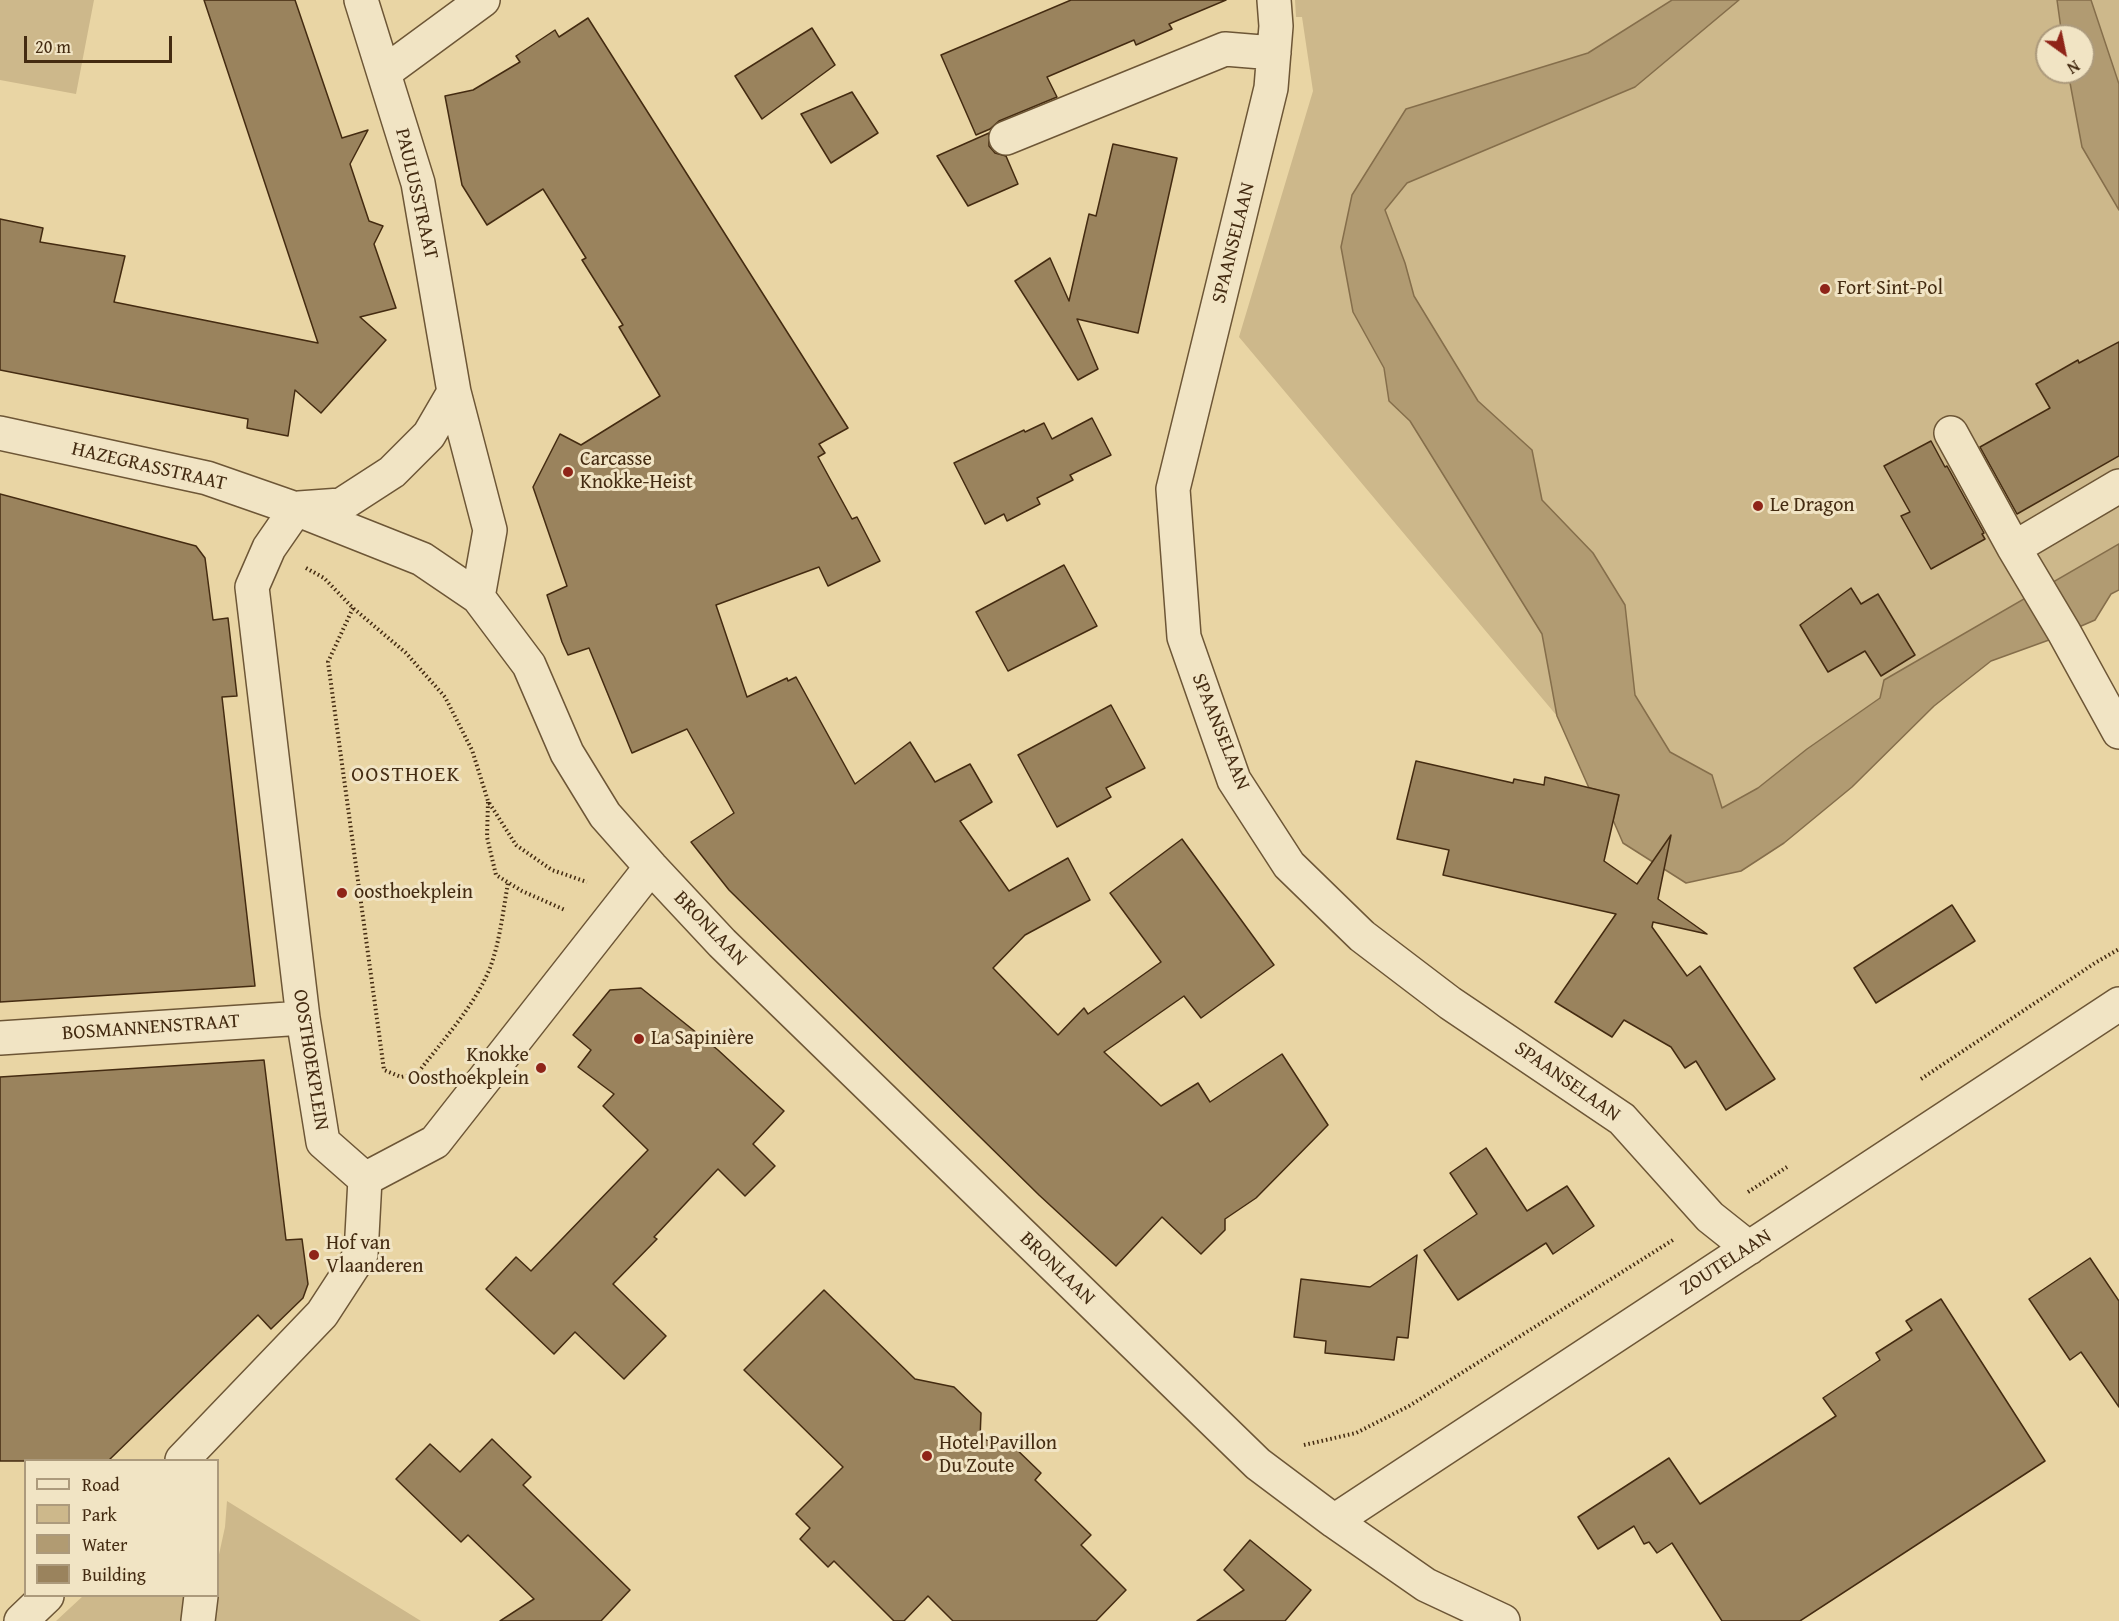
<!DOCTYPE html>
<meta charset="utf-8">
<style>
body{margin:0}
#map{position:relative;width:2119px;height:1621px;overflow:hidden;background:#e9d5a4;font-family:"Gentium Book Plus",serif}
canvas{display:block}
.legend{position:absolute;left:24px;top:1459px;width:195px;height:138px;box-sizing:border-box;background:#f1e4c4;border:2px solid #ac9a7c;margin:0;padding:8px 10px;list-style:none;font-size:18px;color:#442b11}
.legend li{display:flex;align-items:center;gap:12px;height:30px}
.legend b{width:30px;border:2px solid #ac9a7c}
.north{position:absolute;left:2035px;top:24px;width:60px;height:60px;box-sizing:border-box;background:#f1e4c4;border:2px solid #ac9a7c;border-radius:50%;rotate:147deg;font-size:16px;font-weight:700;line-height:24px;text-align:center;color:#442b11}
.north::after{content:'';display:block;margin:auto;width:21px;height:27px;background:#8f2418;clip-path:polygon(50% 0,100% 100%,50% 72%,0 100%)}
.scale{position:absolute;left:24px;top:36px;width:148px;height:27px;box-sizing:border-box;border:3px solid #442b11;border-top:0;padding-left:8px;font-size:18px;line-height:21px;white-space:nowrap;color:#442b11;-webkit-text-stroke:4px #f1e4c4;paint-order:stroke}
</style>
<div id="map">
<canvas width="2119" height="1621"></canvas>
<ul class="legend">
<li><b style="height:8px;background:#f1e4c4"></b>Road</li>
<li><b style="height:16px;background:#cdb88b"></b>Park</li>
<li><b style="height:16px;background:#b19b72"></b>Water</li>
<li><b style="height:16px;background:#9a835d"></b>Building</li>
</ul>
<div class="north">N</div>
<div class="scale">20 m</div>
</div>
<script>
const context = document.querySelector('canvas').getContext('2d');
context.lineJoin = 'round';
function fill(path, color) {
  context.fillStyle = color;
  context.fill(path, 'evenodd');
}
function strokePath(path, color, width, dash) {
  context.strokeStyle = color;
  context.lineWidth = width;
  context.lineCap = dash ? 'butt' : 'round';
  context.setLineDash(dash || []);
  context.stroke(path);
}
function drawText(font, color, halo, rows, align = 'center') {
  context.font = font + ' "Gentium Book Plus",serif';
  context.lineWidth = 6;
  context.setLineDash([]);
  context.textBaseline = 'middle';
  context.strokeStyle = halo;
  context.fillStyle = color;
  for (const [text, x, y, turn = 0] of rows) {
    context.save();
    context.translate(x, y);
    context.rotate((+turn || 0) * Math.PI / 180);
    context.textAlign = isNaN(turn) ? turn : align;
    if (halo) context.strokeText(text, 0, 0);
    context.fillText(text, 0, 0);
    context.restore();
  }
}
fill(new Path2D(`
 M 0,0 L 94,0 L 76,94 L 0,80 Z
 M 1295,0 L 1672,0 L 1588,53 L 1406,109 L 1353,312 L 1384,368 L 1389,401 L 1410,421 L 1542,634 L 1557,716 L 1239,337 L 1313,91 L 1302,17 L 1296,17 Z
 M 1739,0 L 2057,0 L 2062,36 L 2047,36 L 2047,72 L 2068,72 L 2082,147 L 2119,210 L 2119,544 L 1884,680 L 1880,698 L 1807,749 L 1758,788 L 1722,809 L 1712,775 L 1670,752 L 1635,695 L 1625,605 L 1593,553 L 1542,500 L 1532,450 L 1478,401 L 1414,296 L 1405,263 L 1385,210 L 1407,183 L 1635,87 Z
 M 2091,0 L 2119,0 L 2119,84 Z
 M 227,1501 L 421,1621 L 56,1621 L 83,1596 L 218,1596 L 218,1559 L 225,1527 Z`), '#cdb88b');
const water = new Path2D(`
 M 1672,0 L 1739,0 L 1635,87 L 1407,183 L 1385,210 L 1405,263 L 1414,296 L 1478,401 L 1532,450 L 1542,500 L 1593,553 L 1625,605 L 1635,695 L 1670,752 L 1712,775 L 1722,808 L 1758,788 L 1807,749 L 1880,698 L 1884,680 L 2119,544 L 2119,590 L 2111,594 L 2095,620 L 2049,640 L 1991,661 L 1934,706 L 1852,787 L 1784,843 L 1741,871 L 1686,883 L 1623,843 L 1613,820 L 1619,795 L 1589,788 L 1557,716 L 1542,634 L 1410,421 L 1389,401 L 1384,368 L 1353,312 L 1341,247 L 1352,195 L 1406,109 L 1588,53 Z
 M 2057,0 L 2091,0 L 2119,84 L 2119,210 L 2082,147 L 2068,72 L 2083,72 L 2083,36 L 2062,36 Z`);
fill(water, '#b19b72');
strokePath(water, '#856e4b', 1.5);
const building = new Path2D(`
 M 204,0 L 295,0 L 342,138 L 368,130 L 350,164 L 369,221 L 383,226 L 374,244 L 396,308 L 360,317 L 386,340 L 321,413 L 295,390 L 288,436 L 247,428 L 248,419 L 0,370 L 0,219 L 43,228 L 40,242 L 125,256 L 114,302 L 318,343 Z
 M 1071,0 L 1226,0 L 1169,24 L 1172,29 L 1136,45 L 1134,40 L 1047,77 L 1057,97 L 999,121 L 990,129 L 976,135 L 941,55 Z
 M 588,18 L 848,428 L 819,444 L 825,453 L 818,457 L 852,519 L 857,517 L 880,561 L 828,586 L 819,567 L 716,605 L 747,697 L 787,678 L 788,681 L 796,677 L 855,784 L 910,742 L 935,782 L 970,764 L 992,802 L 960,821 L 1009,891 L 1068,858 L 1090,900 L 1025,935 L 993,968 L 1058,1035 L 1084,1008 L 1088,1014 L 1161,962 L 1110,893 L 1182,839 L 1274,965 L 1201,1018 L 1184,996 L 1104,1052 L 1161,1106 L 1198,1083 L 1210,1102 L 1282,1054 L 1328,1125 L 1256,1198 L 1225,1219 L 1225,1230 L 1201,1254 L 1162,1217 L 1116,1266 L 1039,1195 L 729,890 L 691,842 L 734,813 L 687,729 L 632,753 L 589,648 L 568,655 L 562,642 L 547,595 L 567,586 L 533,487 L 560,434 L 581,445 L 660,396 L 619,327 L 623,325 L 582,260 L 586,258 L 543,189 L 487,225 L 462,185 L 445,96 L 473,90 L 520,62 L 516,56 L 555,30 L 559,37 Z
 M 812,28 L 835,65 L 762,119 L 735,76 Z
 M 852,92 L 878,133 L 831,163 L 801,114 Z
 M 989,133 L 989,146 L 995,153 L 1006,156 L 1018,184 L 968,206 L 937,156 Z
 M 1113,144 L 1177,158 L 1138,333 L 1077,319 L 1098,369 L 1078,380 L 1015,281 L 1050,258 L 1069,301 L 1089,214 L 1096,216 Z
 M 2119,342 L 2119,456 L 2017,514 L 1980,447 L 2050,408 L 2036,384 L 2078,360 L 2079,363 Z
 M 1092,418 L 1111,455 L 1070,475 L 1073,480 L 1037,498 L 1040,504 L 1007,521 L 1004,514 L 985,524 L 954,463 L 1024,430 L 1025,432 L 1044,423 L 1052,439 Z
 M 1931,441 L 1945,467 L 1947,466 L 1984,533 L 1982,534 L 1985,539 L 1931,569 L 1901,516 L 1910,512 L 1884,466 Z
 M 0,494 L 196,546 L 205,558 L 213,620 L 228,618 L 237,696 L 222,697 L 255,986 L 0,1002 Z
 M 1064,565 L 1097,626 L 1008,671 L 976,612 Z
 M 1851,588 L 1861,604 L 1878,594 L 1915,655 L 1881,676 L 1865,651 L 1828,672 L 1800,625 Z
 M 1111,705 L 1145,768 L 1106,788 L 1111,797 L 1057,827 L 1018,755 Z
 M 1416,761 L 1513,783 L 1514,779 L 1544,785 L 1545,777 L 1619,795 L 1604,861 L 1637,884 L 1671,835 L 1658,899 L 1707,934 L 1653,922 L 1652,927 L 1687,976 L 1700,966 L 1775,1079 L 1726,1110 L 1696,1061 L 1685,1068 L 1671,1047 L 1624,1020 L 1612,1037 L 1555,1002 L 1616,914 L 1443,875 L 1449,850 L 1397,839 Z
 M 1952,905 L 1975,941 L 1876,1003 L 1854,968 Z
 M 641,988 L 718,1050 L 784,1111 L 753,1144 L 775,1166 L 745,1196 L 718,1169 L 654,1237 L 657,1239 L 613,1284 L 666,1336 L 624,1379 L 575,1332 L 554,1354 L 486,1289 L 516,1257 L 531,1271 L 648,1150 L 603,1106 L 614,1094 L 578,1067 L 591,1050 L 573,1035 L 610,990 Z
 M 264,1060 L 286,1240 L 302,1239 L 308,1284 L 303,1298 L 271,1329 L 258,1315 L 108,1461 L 0,1461 L 0,1077 Z
 M 1486,1148 L 1527,1211 L 1567,1186 L 1594,1226 L 1553,1254 L 1546,1243 L 1458,1300 L 1424,1250 L 1477,1214 L 1450,1173 Z
 M 1417,1255 L 1408,1338 L 1397,1337 L 1394,1360 L 1325,1353 L 1326,1341 L 1294,1337 L 1301,1279 L 1370,1287 Z
 M 2090,1258 L 2119,1301 L 2119,1407 L 2081,1352 L 2070,1360 L 2029,1299 Z
 M 824,1290 L 915,1379 L 954,1387 L 981,1413 L 980,1439 L 1011,1444 L 1041,1473 L 1035,1480 L 1091,1535 L 1081,1545 L 1126,1590 L 1096,1621 L 953,1621 L 928,1596 L 904,1621 L 894,1621 L 834,1561 L 828,1567 L 800,1539 L 810,1528 L 796,1514 L 843,1467 L 744,1370 Z
 M 1941,1299 L 2045,1461 L 1800,1621 L 1722,1621 L 1672,1543 L 1657,1553 L 1649,1542 L 1644,1544 L 1634,1526 L 1598,1549 L 1578,1517 L 1669,1458 L 1700,1504 L 1836,1416 L 1823,1398 L 1880,1360 L 1876,1353 L 1912,1330 L 1906,1321 Z
 M 492,1439 L 531,1477 L 523,1485 L 630,1590 L 601,1621 L 500,1621 L 534,1599 L 468,1535 L 461,1542 L 396,1479 L 430,1444 L 460,1472 Z
 M 1250,1540 L 1311,1590 L 1285,1621 L 1197,1621 L 1244,1590 L 1224,1570 Z`);
fill(building, '#9a835d');
strokePath(building, '#442b11', 1.5);
const minor = new Path2D(`
 M 361,0 L 418,183 L 454,392 L 490,530 L 478,597
 M 1274,0 L 1276,26 L 1271,88 L 1173,489 L 1184,637 L 1234,780 L 1289,865 L 1362,936 L 1450,1003 L 1622,1119 L 1710,1217 L 1749,1248
 M 385,72 L 483,0
 M 1006,138 L 1225,49 L 1274,53
 M 0,433 L 207,478 L 296,509 L 422,559 L 478,597 L 529,665 L 567,753 L 605,815 L 651,867 L 722,943 L 1258,1464 L 1334,1521 L 1426,1585 L 1503,1621
 M 1951,433 L 2014,548
 M 2119,486 L 2014,548 L 2064,632 L 2119,732
 M 299,508 L 341,505 L 392,472 L 429,435 L 454,392
 M 296,509 L 269,548 L 252,587 L 303,1018 L 323,1142 L 365,1179
 M 0,1038 L 303,1018
 M 365,1179 L 435,1142 L 651,867
 M 182,1460 L 322,1314 L 361,1254 L 365,1179
 M 1334,1521 L 2119,1004
 M 21,1621 L 47,1596
 M 198,1621 L 201,1596`);
strokePath(minor, '#6d5636', 36);
strokePath(new Path2D(`
 M 306,568 L 324,578 L 353,608 L 406,653 L 445,697 L 472,750 L 488,801 L 516,845 L 552,870 L 587,882
 M 353,608 L 328,662 L 384,1070 L 401,1077 L 417,1074 C 442,1041 474,1007 490,968 C 500,941 503,911 508,883
 M 488,802 L 487,837 L 496,875 L 522,891 L 565,910
 M 1921,1079 L 2095,963 L 2119,949
 M 1748,1192 L 1787,1167
 M 1304,1445 L 1356,1433 L 1409,1406 L 1673,1240`), '#442b11', 4, [1.5, 3]);
strokePath(minor, '#f1e4c4', 33);
for (const [x, y, r, color] of [
 [1825,289,6,"#8f2418"],
 [568,472,6,"#8f2418"],
 [1758,506,6,"#8f2418"],
 [342,893,6,"#8f2418"],
 [639,1039,6,"#8f2418"],
 [541,1068,6,"#8f2418"],
 [314,1255,6,"#8f2418"],
 [927,1456,6,"#8f2418"]
]) {
  const dot = new Path2D();
  dot.arc(x, y, r, 0, 2 * Math.PI);
  context.fillStyle = color;
  context.fill(dot);
  strokePath(dot, '#f1e4c4', 2);
}
drawText('20px', '#442b11', '#f1e4c4', [
 ["PAULUSSTRAAT",416,194,77],
 ["SPAANSELAAN",1234,243,-76],
 ["HAZEGRASSTRAAT",149,467,13],
 ["SPAANSELAAN",1220,732,68],
 ["BRONLAAN",710,929,46],
 ["BOSMANNENSTRAAT",151,1028,-4],
 ["OOSTHOEKPLEIN",310,1060,81],
 ["SPAANSELAAN",1567,1082,35],
 ["ZOUTELAAN",1726,1263,-33],
 ["BRONLAAN",1057,1269,44]
]);
drawText('20px', '#442b11', '#f1e4c4', [
 ["Fort Sint-Pol",1837,289],
 ["Carcasse",580,460],
 ["Knokke-Heist",580,483],
 ["Le Dragon",1770,506],
 ["oosthoekplein",354,893],
 ["La Sapinière",651,1039],
 ["Knokke",529,1056,"right"],
 ["Oosthoekplein",529,1079,"right"],
 ["Hof van",326,1244],
 ["Vlaanderen",326,1267],
 ["Hotel Pavillon",939,1444],
 ["Du Zoute",939,1467]
], 'left');
context.letterSpacing = '1.5px';
drawText('21px', '#442b11', '#f1e4c4', [
 ["OOSTHOEK",406,776]
]);
context.letterSpacing = '0px';
</script>
